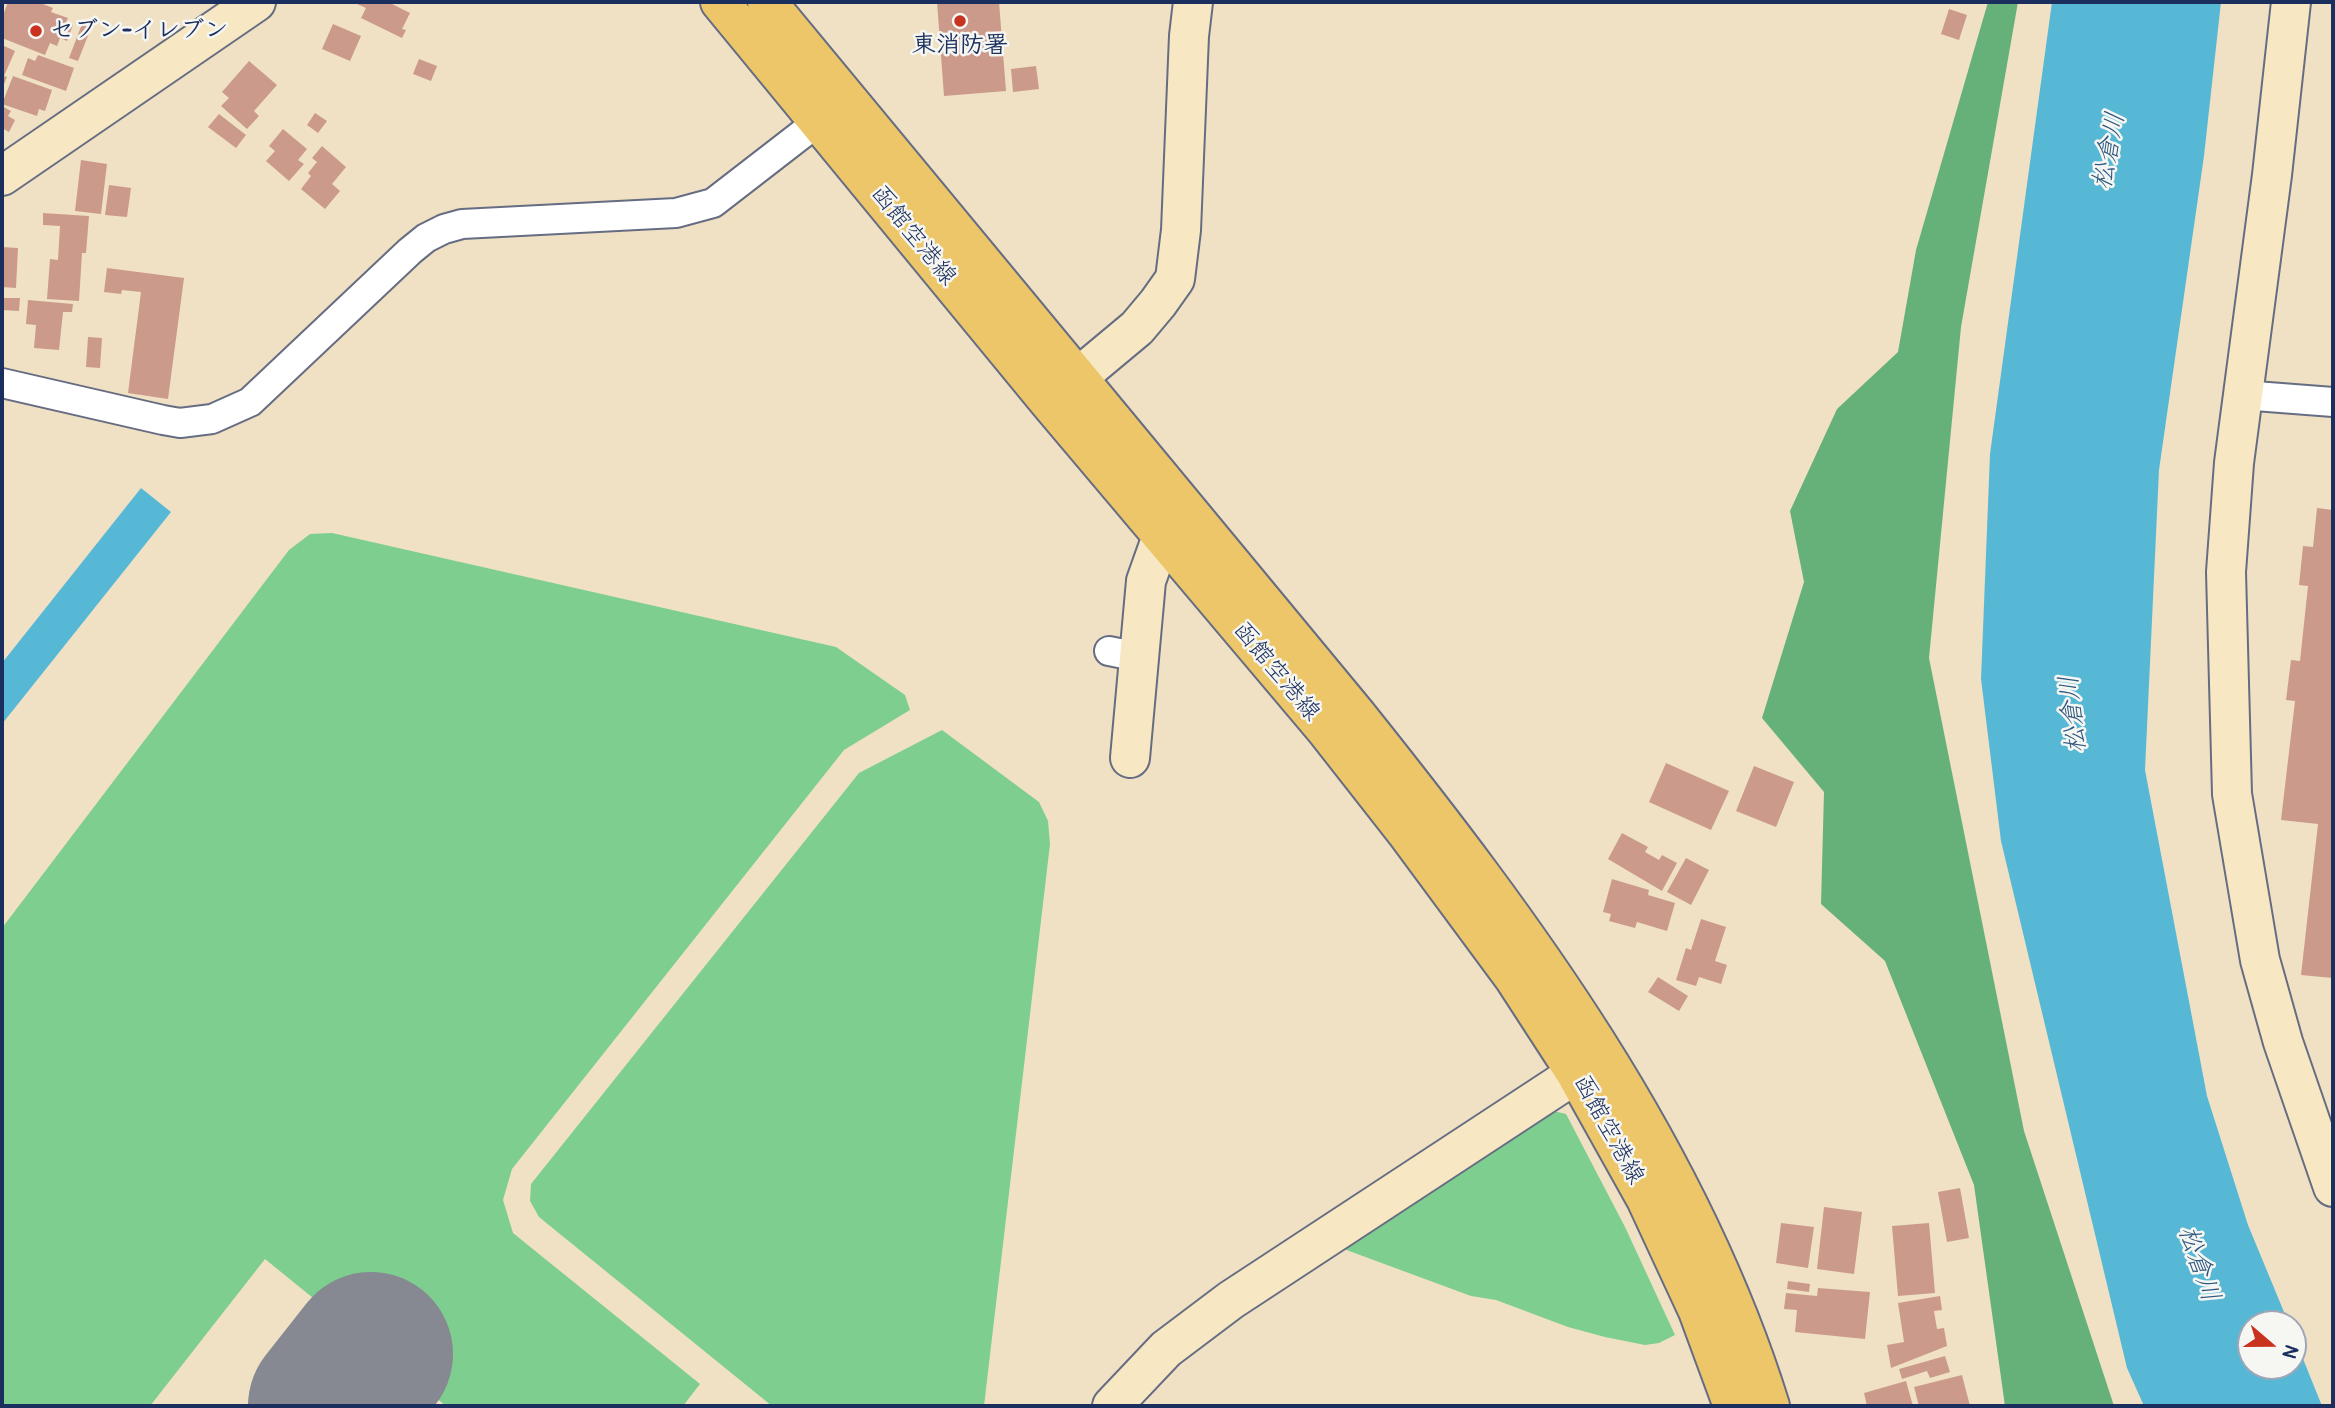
<!DOCTYPE html>
<meta charset="utf-8">
<style>
body{margin:0}
#map{position:relative;width:2335px;height:1408px;overflow:hidden;background:#f0e1c5;font-family:Pangolin,sans-serif}
canvas{display:block}
.frame{position:absolute;inset:0;border:4px solid #1b2f5e;pointer-events:none}
.north{position:absolute;left:2237px;top:1310px;width:70px;height:70px;box-sizing:border-box;background:#f6f6f2;border:2px solid #9ea6b7;border-radius:50%;rotate:110deg;font-size:19px;font-weight:700;line-height:28px;text-align:center;color:#1b2f5e}
.north::after{content:'';display:block;margin:auto;width:24px;height:32px;background:#c8321e;clip-path:polygon(50% 0,100% 100%,50% 72%,0 100%)}
</style>
<div id="map">
<canvas width="2335" height="1408"></canvas>
<div class="frame"></div>
<div class="north">N</div>
</div>
<script>
const context = document.querySelector('canvas').getContext('2d');
context.lineJoin = 'round';
function fill(path, color) {
  context.fillStyle = color;
  context.fill(path, 'evenodd');
}
function strokePath(path, color, width, dash) {
  context.strokeStyle = color;
  context.lineWidth = width;
  context.lineCap = dash ? 'butt' : 'round';
  context.setLineDash(dash || []);
  context.stroke(path);
}
function drawText(font, color, halo, rows, align = 'center') {
  context.font = font + ' Pangolin,"Klee One",sans-serif';
  context.lineWidth = 5;
  context.setLineDash([]);
  context.textBaseline = 'middle';
  context.strokeStyle = halo;
  context.fillStyle = color;
  for (const [text, x, y, turn = 0] of rows) {
    context.save();
    context.translate(x, y);
    context.rotate((+turn || 0) * Math.PI / 180);
    context.textAlign = isNaN(turn) ? turn : align;
    if (halo) context.strokeText(text, 0, 0);
    context.fillText(text, 0, 0);
    context.restore();
  }
}
fill(new Path2D(`
 M 332,533 L 836,647 L 905,695 L 910,710 L 844,750 L 512,1169 L 503,1200 L 513,1233 L 700,1384 L 683,1406 L 446,1406 L 265,1259 L 150,1406 L 2,1406 L 2,928 L 289,550 L 310,534 Z
 M 942,730 L 1039,802 L 1048,821 L 1050,844 L 984,1406 L 772,1406 L 539,1217 L 530,1201 L 531,1184 L 859,773 Z
 M 1549,1110 L 1566,1114 L 1625,1227 L 1675,1335 L 1659,1343 L 1645,1345 L 1605,1337 L 1568,1327 L 1496,1300 L 1471,1296 L 1341,1248 Z`), '#7dce8f');
fill(new Path2D(`
 M 1988,2 L 2018,2 L 1961,327 L 1929,658 L 2024,1131 L 2114,1406 L 2005,1406 L 1974,1185 L 1885,961 L 1821,904 L 1824,792 L 1762,718 L 1804,582 L 1790,511 L 1837,409 L 1898,352 L 1916,250 Z`), '#66b17a');
fill(new Path2D(`
 M 2052,2 L 2221,2 L 2204,156 L 2159,470 L 2145,770 L 2207,1096 L 2248,1225 L 2289,1324 L 2251,1324 L 2251,1366 L 2293,1366 L 2293,1334 L 2322,1406 L 2144,1406 L 2127,1368 L 2001,841 L 1981,679 L 1990,454 Z
 M 141,488 L 171,512 L 2,724 L 2,663 Z`), '#57b8d6');
strokePath(new Path2D(`
 M 330,1406 L 371,1354`), '#868892', 164);
fill(new Path2D(`
 M 8,2 L 38,2 L 53,8 L 51,12 L 68,18 L 66,22 L 73,25 L 67,41 L 60,38 L 57,46 L 50,43 L 45,55 L 2,38 L 2,18 Z
 M 358,2 L 388,2 L 410,13 L 402,29 L 406,30 L 402,38 L 361,18 L 366,8 L 357,4 Z
 M 937,2 L 999,2 L 1006,91 L 944,96 Z
 M 1949,9 L 1967,15 L 1959,40 L 1941,34 Z
 M 82,24 L 91,28 L 78,61 L 69,58 Z
 M 333,24 L 361,36 L 350,61 L 322,49 Z
 M 2,45 L 15,51 L 4,76 L 7,77 L 2,89 Z
 M 38,55 L 74,68 L 66,91 L 22,75 L 28,58 L 35,61 Z
 M 419,59 L 437,66 L 431,81 L 413,74 Z
 M 249,61 L 277,85 L 254,111 L 259,116 L 247,129 L 221,106 L 229,98 L 222,92 Z
 M 1036,66 L 1039,89 L 1013,92 L 1011,69 Z
 M 13,76 L 52,90 L 45,111 L 39,109 L 37,116 L 2,104 Z
 M 2,106 L 11,111 L 8,116 L 15,120 L 9,132 L 2,128 Z
 M 315,113 L 327,121 L 318,133 L 307,125 Z
 M 219,114 L 246,135 L 236,148 L 208,127 Z
 M 283,129 L 307,149 L 298,160 L 304,164 L 289,181 L 266,161 L 275,151 L 269,146 Z
 M 322,146 L 346,167 L 332,184 L 340,191 L 325,209 L 301,189 L 311,176 L 308,173 L 317,162 L 312,158 Z
 M 81,160 L 107,164 L 101,214 L 75,211 Z
 M 109,185 L 131,188 L 127,217 L 105,215 Z
 M 43,213 L 89,216 L 86,253 L 82,253 L 79,301 L 47,299 L 50,259 L 58,260 L 60,226 L 43,225 Z
 M 2,247 L 18,248 L 16,288 L 2,287 Z
 M 107,268 L 184,278 L 168,399 L 128,393 L 141,292 L 122,290 L 121,294 L 104,292 Z
 M 2,298 L 20,298 L 19,311 L 2,310 Z
 M 28,300 L 73,304 L 72,312 L 63,312 L 59,350 L 34,348 L 36,325 L 26,324 Z
 M 88,337 L 102,338 L 100,368 L 86,367 Z
 M 2317,508 L 2333,510 L 2333,978 L 2301,975 L 2318,824 L 2281,820 L 2295,701 L 2286,700 L 2291,660 L 2300,661 L 2308,586 L 2299,585 L 2303,546 L 2313,547 Z
 M 1666,763 L 1729,791 L 1711,830 L 1649,802 Z
 M 1754,766 L 1794,782 L 1776,827 L 1736,811 Z
 M 1622,833 L 1648,847 L 1645,852 L 1659,860 L 1662,855 L 1677,863 L 1662,891 L 1608,859 Z
 M 1686,858 L 1709,870 L 1691,905 L 1667,892 Z
 M 1612,879 L 1649,890 L 1648,895 L 1675,903 L 1667,931 L 1637,922 L 1635,928 L 1609,921 L 1611,914 L 1603,912 Z
 M 1701,919 L 1726,927 L 1715,961 L 1727,965 L 1721,984 L 1699,977 L 1696,986 L 1676,980 L 1686,948 L 1691,950 Z
 M 1658,977 L 1688,996 L 1679,1011 L 1648,992 Z
 M 1960,1188 L 1969,1238 L 1947,1242 L 1938,1192 Z
 M 1824,1207 L 1862,1212 L 1854,1274 L 1817,1269 Z
 M 1781,1223 L 1814,1227 L 1808,1268 L 1776,1263 Z
 M 1929,1223 L 1935,1293 L 1898,1296 L 1892,1226 Z
 M 1788,1281 L 1810,1284 L 1809,1292 L 1787,1289 Z
 M 1818,1288 L 1870,1292 L 1865,1339 L 1795,1332 L 1797,1310 L 1784,1309 L 1786,1293 L 1817,1296 Z
 M 1940,1296 L 1942,1310 L 1934,1311 L 1937,1329 L 1944,1328 L 1947,1346 L 1891,1368 L 1887,1345 L 1904,1342 L 1898,1303 Z
 M 1945,1356 L 1950,1372 L 1930,1378 L 1927,1371 L 1902,1379 L 1899,1369 Z
 M 1962,1375 L 1970,1406 L 1919,1406 L 1914,1387 Z
 M 1906,1381 L 1913,1406 L 1867,1406 L 1864,1393 Z`), '#cb9a8b');
const street = new Path2D(`
 M 2,383 L 163,420 L 180,423 L 212,419 L 250,402 L 410,251 L 426,238 L 444,229 L 462,224 L 676,213 L 713,203 L 819,121
 M 2242,395 L 2333,402
 M 1109,651 L 1139,657`);
const secondary = new Path2D(`
 M 2291,2 L 2272,175 L 2234,463 L 2226,572 L 2232,794 L 2260,960 L 2283,1042 L 2333,1187
 M 2,176 L 256,2
 M 1053,398 L 1137,328 L 1158,303 L 1175,279 L 1181,230 L 1189,36 L 1193,2
 M 1130,758 L 1146,581 L 1162,536 L 1183,513
 M 1112,1406 L 1166,1349 L 1231,1300 L 1603,1056`);
const primary = new Path2D(`
 M 720,2 L 1049,402 L 1326,730 L 1406,832 L 1514,978 L 1575,1072 L 1646,1199 L 1698,1311 L 1733,1406
 M 767,2 L 1356,714 C 1524,924 1689,1146 1770,1406`);
strokePath(street, '#666d82', 32);
strokePath(secondary, '#666d82', 42);
strokePath(primary, '#666d82', 42);
strokePath(street, '#fff', 28);
strokePath(secondary, '#f7e8c3', 38);
strokePath(primary, '#ecc669', 38);
for (const [x, y, r, color] of [
 [960,21,7,"#c8321e"],
 [36,31,7,"#c8321e"]
]) {
  const dot = new Path2D();
  dot.arc(x, y, r, 0, 2 * Math.PI);
  context.fillStyle = color;
  context.fill(dot);
  strokePath(dot, '#f6f6f2', 2.5);
}
drawText('bold 24px', '#1b2f5e', '#f6f6f2', [
 ["セブン-イレブン",50,31],
 ["東消防署",960,46,"center"]
], 'left');
drawText('24px', '#1b2f5e', '#f6f6f2', [
 ["函館空港線",913,236,51],
 ["函館空港線",1276,672,50],
 ["函館空港線",1608,1130,61]
]);
drawText('italic 26px', '#2d5882', '#f6f6f2', [
 ["松倉川",2110,151,-79],
 ["松倉川",2074,714,-96],
 ["松倉川",2198,1264,71]
]);
</script>
